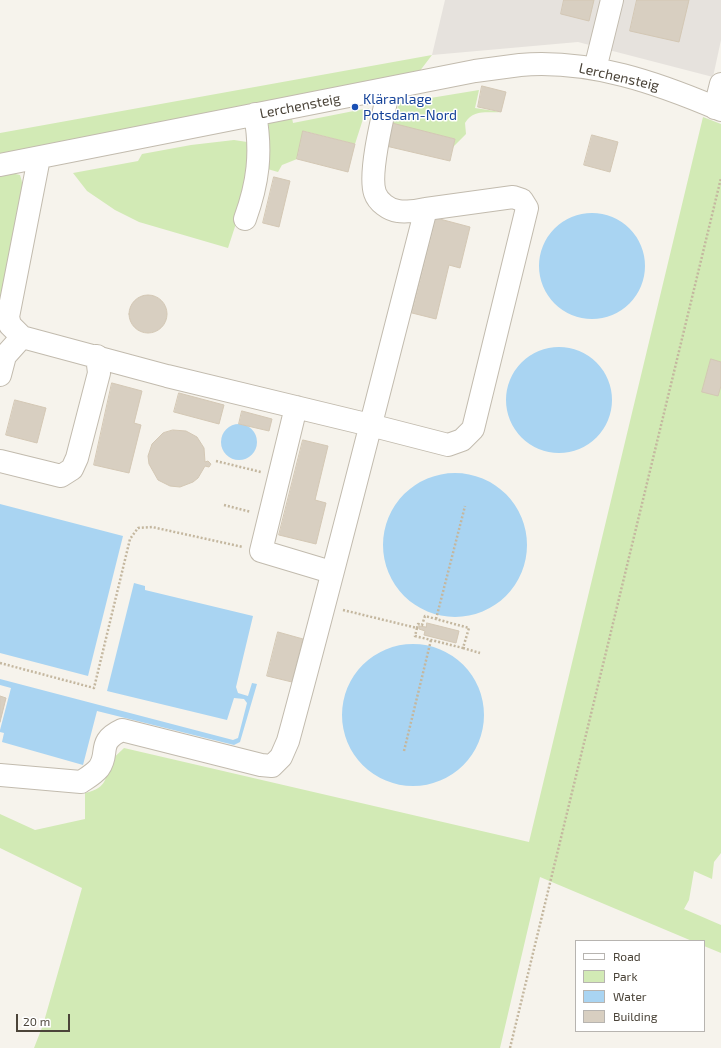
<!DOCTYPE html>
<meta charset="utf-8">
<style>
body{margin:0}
#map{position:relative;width:721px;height:1048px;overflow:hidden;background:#f6f3ec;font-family:"Exo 2",sans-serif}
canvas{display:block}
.legend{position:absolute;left:575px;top:940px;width:130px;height:92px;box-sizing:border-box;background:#fff;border:1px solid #b7b4b0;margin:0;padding:5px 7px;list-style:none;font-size:12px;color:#4b4439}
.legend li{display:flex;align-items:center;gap:8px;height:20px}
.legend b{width:20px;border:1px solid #b7b4b0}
.scale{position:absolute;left:16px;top:1014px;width:54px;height:18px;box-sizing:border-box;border:2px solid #4b4439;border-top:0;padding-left:5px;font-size:12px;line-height:14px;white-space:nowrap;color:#4b4439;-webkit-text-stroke:3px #fff;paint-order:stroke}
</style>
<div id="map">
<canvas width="721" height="1048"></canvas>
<ul class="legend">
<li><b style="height:5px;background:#fff"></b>Road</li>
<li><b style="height:11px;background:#d2eab5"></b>Park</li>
<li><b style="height:11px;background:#a9d4f2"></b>Water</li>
<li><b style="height:11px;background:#d8cfc1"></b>Building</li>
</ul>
<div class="scale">20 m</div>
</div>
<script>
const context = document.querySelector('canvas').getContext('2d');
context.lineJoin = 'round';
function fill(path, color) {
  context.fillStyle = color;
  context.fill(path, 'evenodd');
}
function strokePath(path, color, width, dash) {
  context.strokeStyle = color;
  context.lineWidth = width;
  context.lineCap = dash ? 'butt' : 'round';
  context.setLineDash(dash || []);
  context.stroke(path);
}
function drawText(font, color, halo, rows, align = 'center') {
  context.font = font + ' "Exo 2",sans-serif';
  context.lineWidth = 3;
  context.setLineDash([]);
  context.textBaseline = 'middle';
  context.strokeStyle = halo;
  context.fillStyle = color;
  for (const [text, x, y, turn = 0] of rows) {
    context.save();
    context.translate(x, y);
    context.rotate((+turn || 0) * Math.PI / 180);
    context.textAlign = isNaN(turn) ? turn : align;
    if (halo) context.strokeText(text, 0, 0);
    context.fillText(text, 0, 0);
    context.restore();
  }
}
fill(new Path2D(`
 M 445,0 L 721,0 L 721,40 L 713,77 L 578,42 L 432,55 Z`), '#e6e2dd');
fill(new Path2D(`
 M 432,55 L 416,76 L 0,159 L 0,133 Z
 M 479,90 L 475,108 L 501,112 C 486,113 473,109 465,123 L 466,134 L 453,147 L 455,139 L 389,123 L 400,103 Z
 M 369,108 L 368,118 L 363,119 L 355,144 L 304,131 L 297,159 L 282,165 L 278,172 L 264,168 L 263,123 L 292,118 L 293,123 Z
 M 703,117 L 721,124 L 721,853 L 714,862 L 712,879 L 694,871 L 689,900 L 684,909 L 721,925 L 721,953 L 704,946 L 704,941 L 692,941 L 540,877 L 500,1048 L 34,1048 L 43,1025 L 82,888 L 0,848 L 0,814 L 35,830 L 85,819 L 85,793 C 109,788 104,777 113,759 C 116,755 121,751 124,748 L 529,842 Z
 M 234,140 L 247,142 L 247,190 L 228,248 L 139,222 L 115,210 L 87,191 L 73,173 L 138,161 L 142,154 L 191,145 Z
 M 7,172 L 20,175 C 31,202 7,271 0,301 L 0,174 Z`), '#d2eab5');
fill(new Path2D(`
 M539 266a53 53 0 1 1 106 0a53 53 0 1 1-106 0Z
 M506 400a53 53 0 1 1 106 0a53 53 0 1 1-106 0Z
 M221 442a18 18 0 1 1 36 0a18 18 0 1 1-36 0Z
 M383 545a72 72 0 1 1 144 0a72 72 0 1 1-144 0Z
 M 0,504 L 123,536 L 88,676 L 0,653 Z
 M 134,583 L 145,586 L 145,590 L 253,616 L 236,687 L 238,693 L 248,696 L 252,683 L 257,684 L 240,742 L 234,745 L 97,711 L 83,765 L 2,742 L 4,733 L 0,732 L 0,730 L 11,688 L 0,685 L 0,679 L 233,740 L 238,738 L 247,703 L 244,699 L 234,698 L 227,720 L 107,691 Z
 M342 715a71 71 0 1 1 142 0a71 71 0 1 1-142 0Z`), '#a9d4f2');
const building = new Path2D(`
 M 564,0 L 594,0 L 589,21 L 561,14 Z
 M 637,0 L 689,0 L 679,42 L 630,31 Z
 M 482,86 L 506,92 L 501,112 L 478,107 Z
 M 392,123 L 455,139 L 450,161 L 386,146 Z
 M 303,131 L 355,144 L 348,172 L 297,159 Z
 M 592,135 L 618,142 L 610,172 L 584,165 Z
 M 274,177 L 290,181 L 279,227 L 263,223 Z
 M 436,218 L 470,227 L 460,268 L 449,265 L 436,319 L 412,313 Z
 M129 314a19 19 0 1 1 38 0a19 19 0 1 1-38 0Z
 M 711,359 L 721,362 L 721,386 L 718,396 L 702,392 Z
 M 112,383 L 142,391 L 134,423 L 141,425 L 129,473 L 94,465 Z
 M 179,393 L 224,405 L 219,424 L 174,412 Z
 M 15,400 L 46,408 L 37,443 L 6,435 Z
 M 242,411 L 272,419 L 269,431 L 239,424 Z
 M 173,430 L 186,431 L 197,437 L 204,448 L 205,462 L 208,461 L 211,464 L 209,467 L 205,466 L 198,478 L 193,482 L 180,487 L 170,486 L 158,480 L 149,464 L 148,456 L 152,444 L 163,433 Z
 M 303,440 L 328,446 L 315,500 L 326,503 L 316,544 L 279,535 Z
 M 427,623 L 459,631 L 456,643 L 424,635 L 425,631 L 419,629 L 419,626 L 426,627 Z
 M 278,632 L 303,639 L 292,682 L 267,676 Z
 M 0,696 L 6,698 L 0,722 Z`);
fill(building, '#d8cfc1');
strokePath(building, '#d3c7b4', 1);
const minor = new Path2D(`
 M 595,69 L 612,0
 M 389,89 C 384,111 368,173 375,193 C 378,202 389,210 398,211 C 407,213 418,210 426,209
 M 715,108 L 721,84
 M 0,165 L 475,71 C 490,69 505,67 520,65 C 590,59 658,83 721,110
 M 245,219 C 258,183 262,153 255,114
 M 0,375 L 5,356 L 22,337 L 10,325 L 8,317 L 39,158
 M 296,407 L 261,551 L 331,572
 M 0,461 L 61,476 L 72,469 L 77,458 L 99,373 L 97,356
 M 0,775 L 81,782 C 87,778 94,774 99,768 C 110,753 96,742 122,730 L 261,765 L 272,766 L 281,757 L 288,741 C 336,564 380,387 426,209 L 513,197 L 522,200 L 527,208 L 473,429 L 462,440 L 448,445 L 370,425 L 167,376 L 22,337`);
strokePath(minor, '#c2bbae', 24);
strokePath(new Path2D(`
 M 216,461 L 261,472
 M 224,505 L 251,512
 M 343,610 L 417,628 L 418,624 L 422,625 L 425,616 L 469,628 L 463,648 L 415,636 L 417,628
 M 436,619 L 465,506
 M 463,648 L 480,653
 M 0,663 L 94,688 L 130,539 L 138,528 L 152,527 L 243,547
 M 404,751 L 431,640
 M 510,1048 L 721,178`), '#c4b79f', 2.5, [2, 2]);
strokePath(minor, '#fff', 22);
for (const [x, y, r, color] of [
 [355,107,4,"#1a4fb4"]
]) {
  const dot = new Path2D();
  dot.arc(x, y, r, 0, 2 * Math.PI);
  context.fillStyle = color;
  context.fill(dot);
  strokePath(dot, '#fff', 1.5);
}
drawText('14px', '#4b4439', '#fff', [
 ["Lerchensteig",619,77,13],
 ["Lerchensteig",300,106,-11]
]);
drawText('14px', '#164399', '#fff', [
 ["Kläranlage",363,99],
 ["Potsdam-Nord",363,115]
], 'left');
</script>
